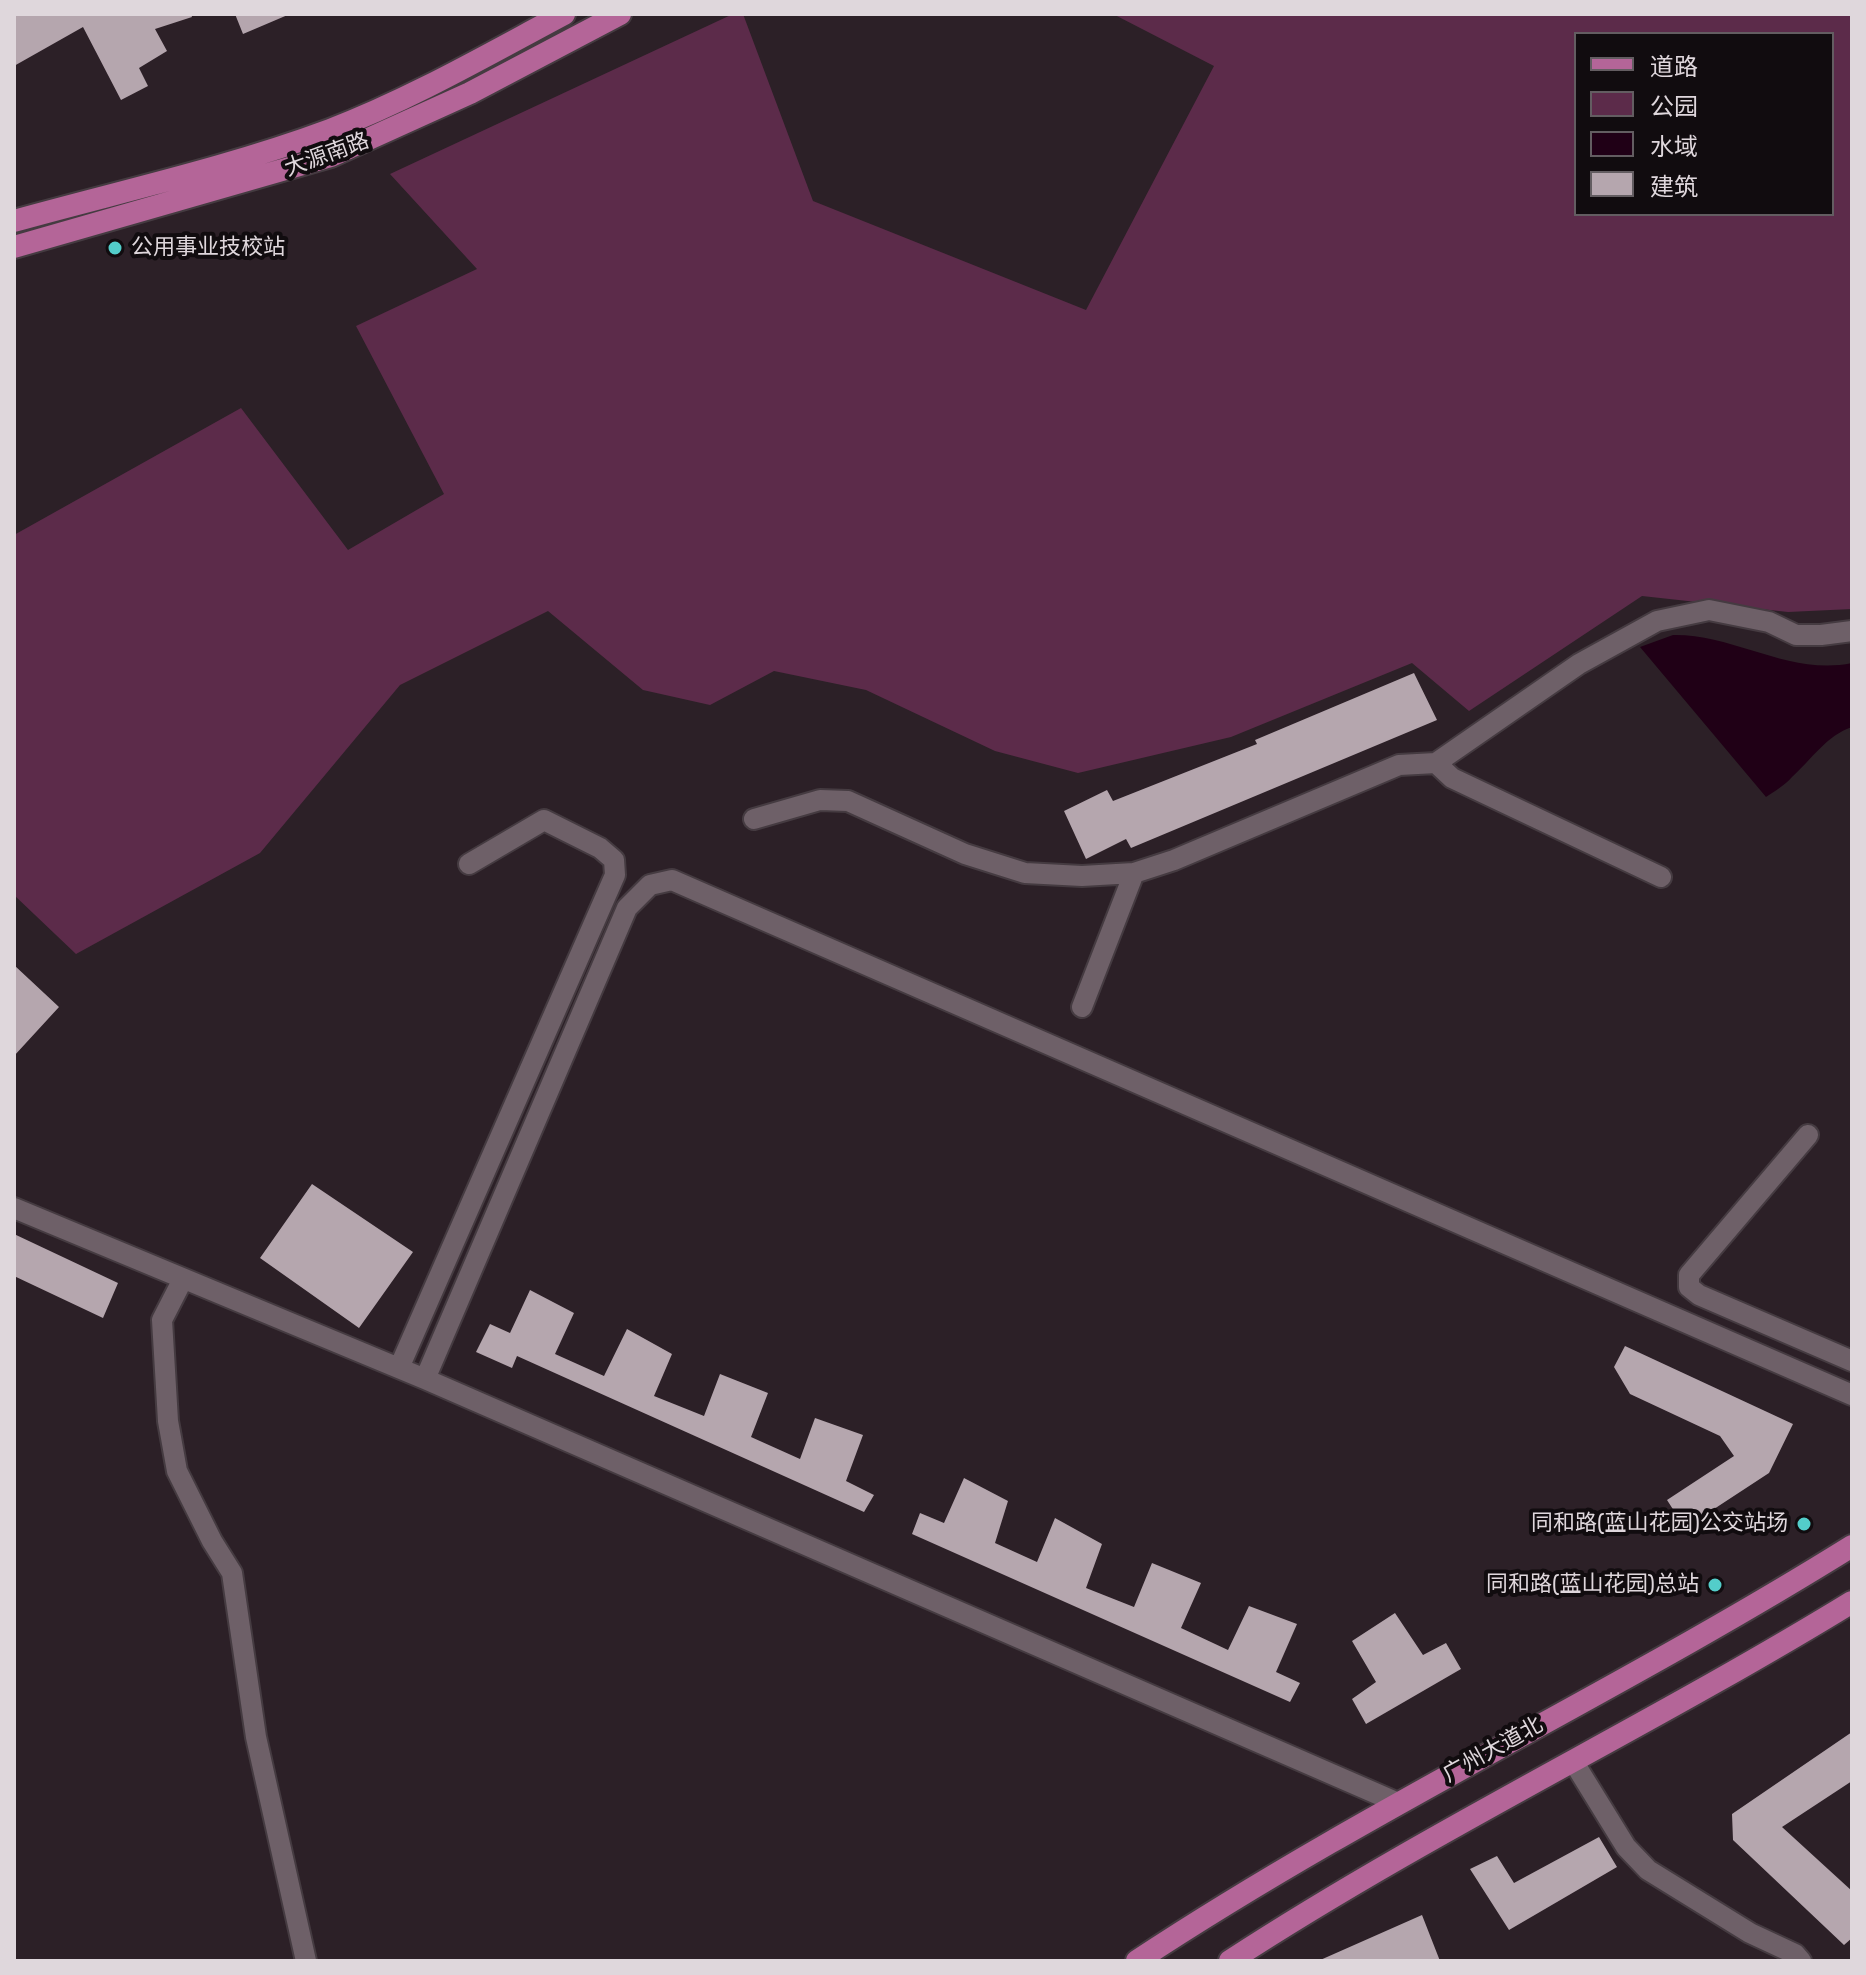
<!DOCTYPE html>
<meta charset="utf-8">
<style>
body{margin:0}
#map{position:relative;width:1866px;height:1975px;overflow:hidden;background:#2c2027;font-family:Rubik,"Noto Sans SC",sans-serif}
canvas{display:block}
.frame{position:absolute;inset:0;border:16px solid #dfd7dc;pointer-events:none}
.legend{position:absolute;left:1574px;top:32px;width:260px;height:184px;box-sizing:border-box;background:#110c0f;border:2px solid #635d61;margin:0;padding:10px 14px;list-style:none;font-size:24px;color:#dfd7dc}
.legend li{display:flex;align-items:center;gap:16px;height:40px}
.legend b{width:40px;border:2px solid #635d61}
</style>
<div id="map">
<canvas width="1866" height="1975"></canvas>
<div class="frame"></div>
<ul class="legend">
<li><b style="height:10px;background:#b46598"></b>道路</li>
<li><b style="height:22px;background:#5c2b4a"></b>公园</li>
<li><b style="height:22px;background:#200016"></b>水域</li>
<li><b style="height:22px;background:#b5a6ae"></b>建筑</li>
</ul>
</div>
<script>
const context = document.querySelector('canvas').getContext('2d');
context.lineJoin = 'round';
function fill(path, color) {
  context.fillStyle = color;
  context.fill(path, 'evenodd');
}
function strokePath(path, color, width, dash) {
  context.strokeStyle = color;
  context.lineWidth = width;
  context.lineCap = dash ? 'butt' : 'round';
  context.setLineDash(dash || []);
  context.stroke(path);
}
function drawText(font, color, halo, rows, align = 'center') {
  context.font = font + ' Rubik,"Noto Sans SC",sans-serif';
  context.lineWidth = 8;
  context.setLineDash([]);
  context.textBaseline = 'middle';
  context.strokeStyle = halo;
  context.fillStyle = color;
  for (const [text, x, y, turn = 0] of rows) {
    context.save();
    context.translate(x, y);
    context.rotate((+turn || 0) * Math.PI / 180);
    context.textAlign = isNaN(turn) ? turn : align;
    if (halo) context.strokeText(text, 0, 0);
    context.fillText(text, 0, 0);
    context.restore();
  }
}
fill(new Path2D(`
 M 733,14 L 743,14 L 813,201 L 1086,310 L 1214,66 L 1113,14 L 1852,14 L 1852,609 L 1788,612 L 1642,596 L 1469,711 L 1412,663 L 1231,737 L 1078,773 L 995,751 L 866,690 L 774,671 L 710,705 L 643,690 L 548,611 L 400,685 L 260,853 L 76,954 L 14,895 L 14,535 L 241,408 L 348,550 L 444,494 L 356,326 L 477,269 L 390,174 ZM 1576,34 L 1832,34 L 1832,214 L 1576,214 Z`), '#5c2b4a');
fill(new Path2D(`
 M 1673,635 C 1735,634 1789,676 1852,663 L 1852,727 C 1827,735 1811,760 1792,777 C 1785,785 1775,791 1766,797 L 1640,647 Z`), '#200016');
fill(new Path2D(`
 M 14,14 L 191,14 L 192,17 L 155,29 L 167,51 L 139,68 L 148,86 L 121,100 L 83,27 L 14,66 Z
 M 235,14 L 290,14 L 243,34 Z
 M 1414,673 L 1437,720 L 1131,848 L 1126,839 L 1086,859 L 1064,811 L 1107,790 L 1113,801 L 1257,744 L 1255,740 Z
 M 14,965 L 59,1007 L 14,1056 Z
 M 312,1184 L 413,1252 L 359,1328 L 260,1258 Z
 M 14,1234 L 118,1283 L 103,1318 L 14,1276 Z
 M 530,1290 L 574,1313 L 555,1354 L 604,1376 L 627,1329 L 672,1354 L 654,1396 L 704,1416 L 720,1374 L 768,1393 L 751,1437 L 800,1459 L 815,1418 L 863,1435 L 846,1481 L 874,1495 L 864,1512 L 517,1356 L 512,1368 L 476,1352 L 490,1324 L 510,1333 Z
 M 1625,1346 L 1793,1424 L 1769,1473 L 1685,1528 L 1667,1500 L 1734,1456 L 1720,1436 L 1630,1394 L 1614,1367 Z
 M 964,1478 L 1008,1501 L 995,1543 L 1037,1562 L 1055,1518 L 1102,1544 L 1086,1588 L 1134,1607 L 1152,1563 L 1201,1583 L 1181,1628 L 1228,1650 L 1249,1606 L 1297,1624 L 1276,1672 L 1300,1683 L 1290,1702 L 912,1534 L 920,1513 L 944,1523 Z
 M 1395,1613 L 1423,1655 L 1446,1643 L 1461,1669 L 1366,1724 L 1352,1699 L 1376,1682 L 1352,1641 Z
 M 1852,1732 L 1852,1781 L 1782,1827 L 1852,1891 L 1852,1938 L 1844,1945 L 1733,1840 L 1732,1814 Z
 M 1599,1837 L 1617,1867 L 1509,1930 L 1470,1869 L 1497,1856 L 1514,1883 Z
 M 1422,1915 L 1440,1961 L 1318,1961 Z`), '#b5a6ae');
const minor = new Path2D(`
 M 1436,763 L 1452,778 L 1661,877
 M 754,819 L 820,800 L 848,801 L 965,854 L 1025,873 L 1082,876 L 1134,873 L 1174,860 L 1399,765 L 1436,763 L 1579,664 L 1657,621 L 1709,610 L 1769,622 L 1796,635 L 1821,635 L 1852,631
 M 1082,1007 L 1134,873
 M 1808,1135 L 1689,1275 L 1689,1287 L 1699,1295 L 1852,1361
 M 14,1208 L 425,1379 L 1398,1803
 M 183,1279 L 162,1320 L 168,1421 L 177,1471 L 212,1541 L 232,1573 L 256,1737 L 306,1961
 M 399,1368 L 615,875 L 614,860 L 600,848 L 544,820 L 469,864
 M 425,1379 L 627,908 L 650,885 L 672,880 L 1852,1395
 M 1573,1761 L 1626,1847 L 1648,1870 L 1750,1933 L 1795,1954 L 1801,1961`);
const primary = new Path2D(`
 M 14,221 C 118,192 228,168 330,130 C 411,99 487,55 564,14
 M 14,247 L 331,156 L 470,93 L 620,14
 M 1137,1961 C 1367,1809 1618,1692 1852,1546
 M 1230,1961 C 1431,1830 1648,1727 1852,1602`);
strokePath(minor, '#453b41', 24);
strokePath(primary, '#453b41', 26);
strokePath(minor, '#6e6068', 20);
strokePath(primary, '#b46598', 22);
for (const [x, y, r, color] of [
 [115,248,8,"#53cdca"],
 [1804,1524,8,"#53cdca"],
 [1715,1585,8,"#53cdca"]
]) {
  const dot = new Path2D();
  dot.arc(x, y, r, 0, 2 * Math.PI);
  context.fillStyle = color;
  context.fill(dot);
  strokePath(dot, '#110c0f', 3);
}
drawText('22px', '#dfd7dc', '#110c0f', [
 ["大源南路",327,155,-20],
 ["广州大道北",1493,1750,-29]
]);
drawText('22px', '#dfd7dc', '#110c0f', [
 ["公用事业技校站",131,248,"left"],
 ["同和路(蓝山花园)公交站场",1788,1524],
 ["同和路(蓝山花园)总站",1699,1585]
], 'right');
</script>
